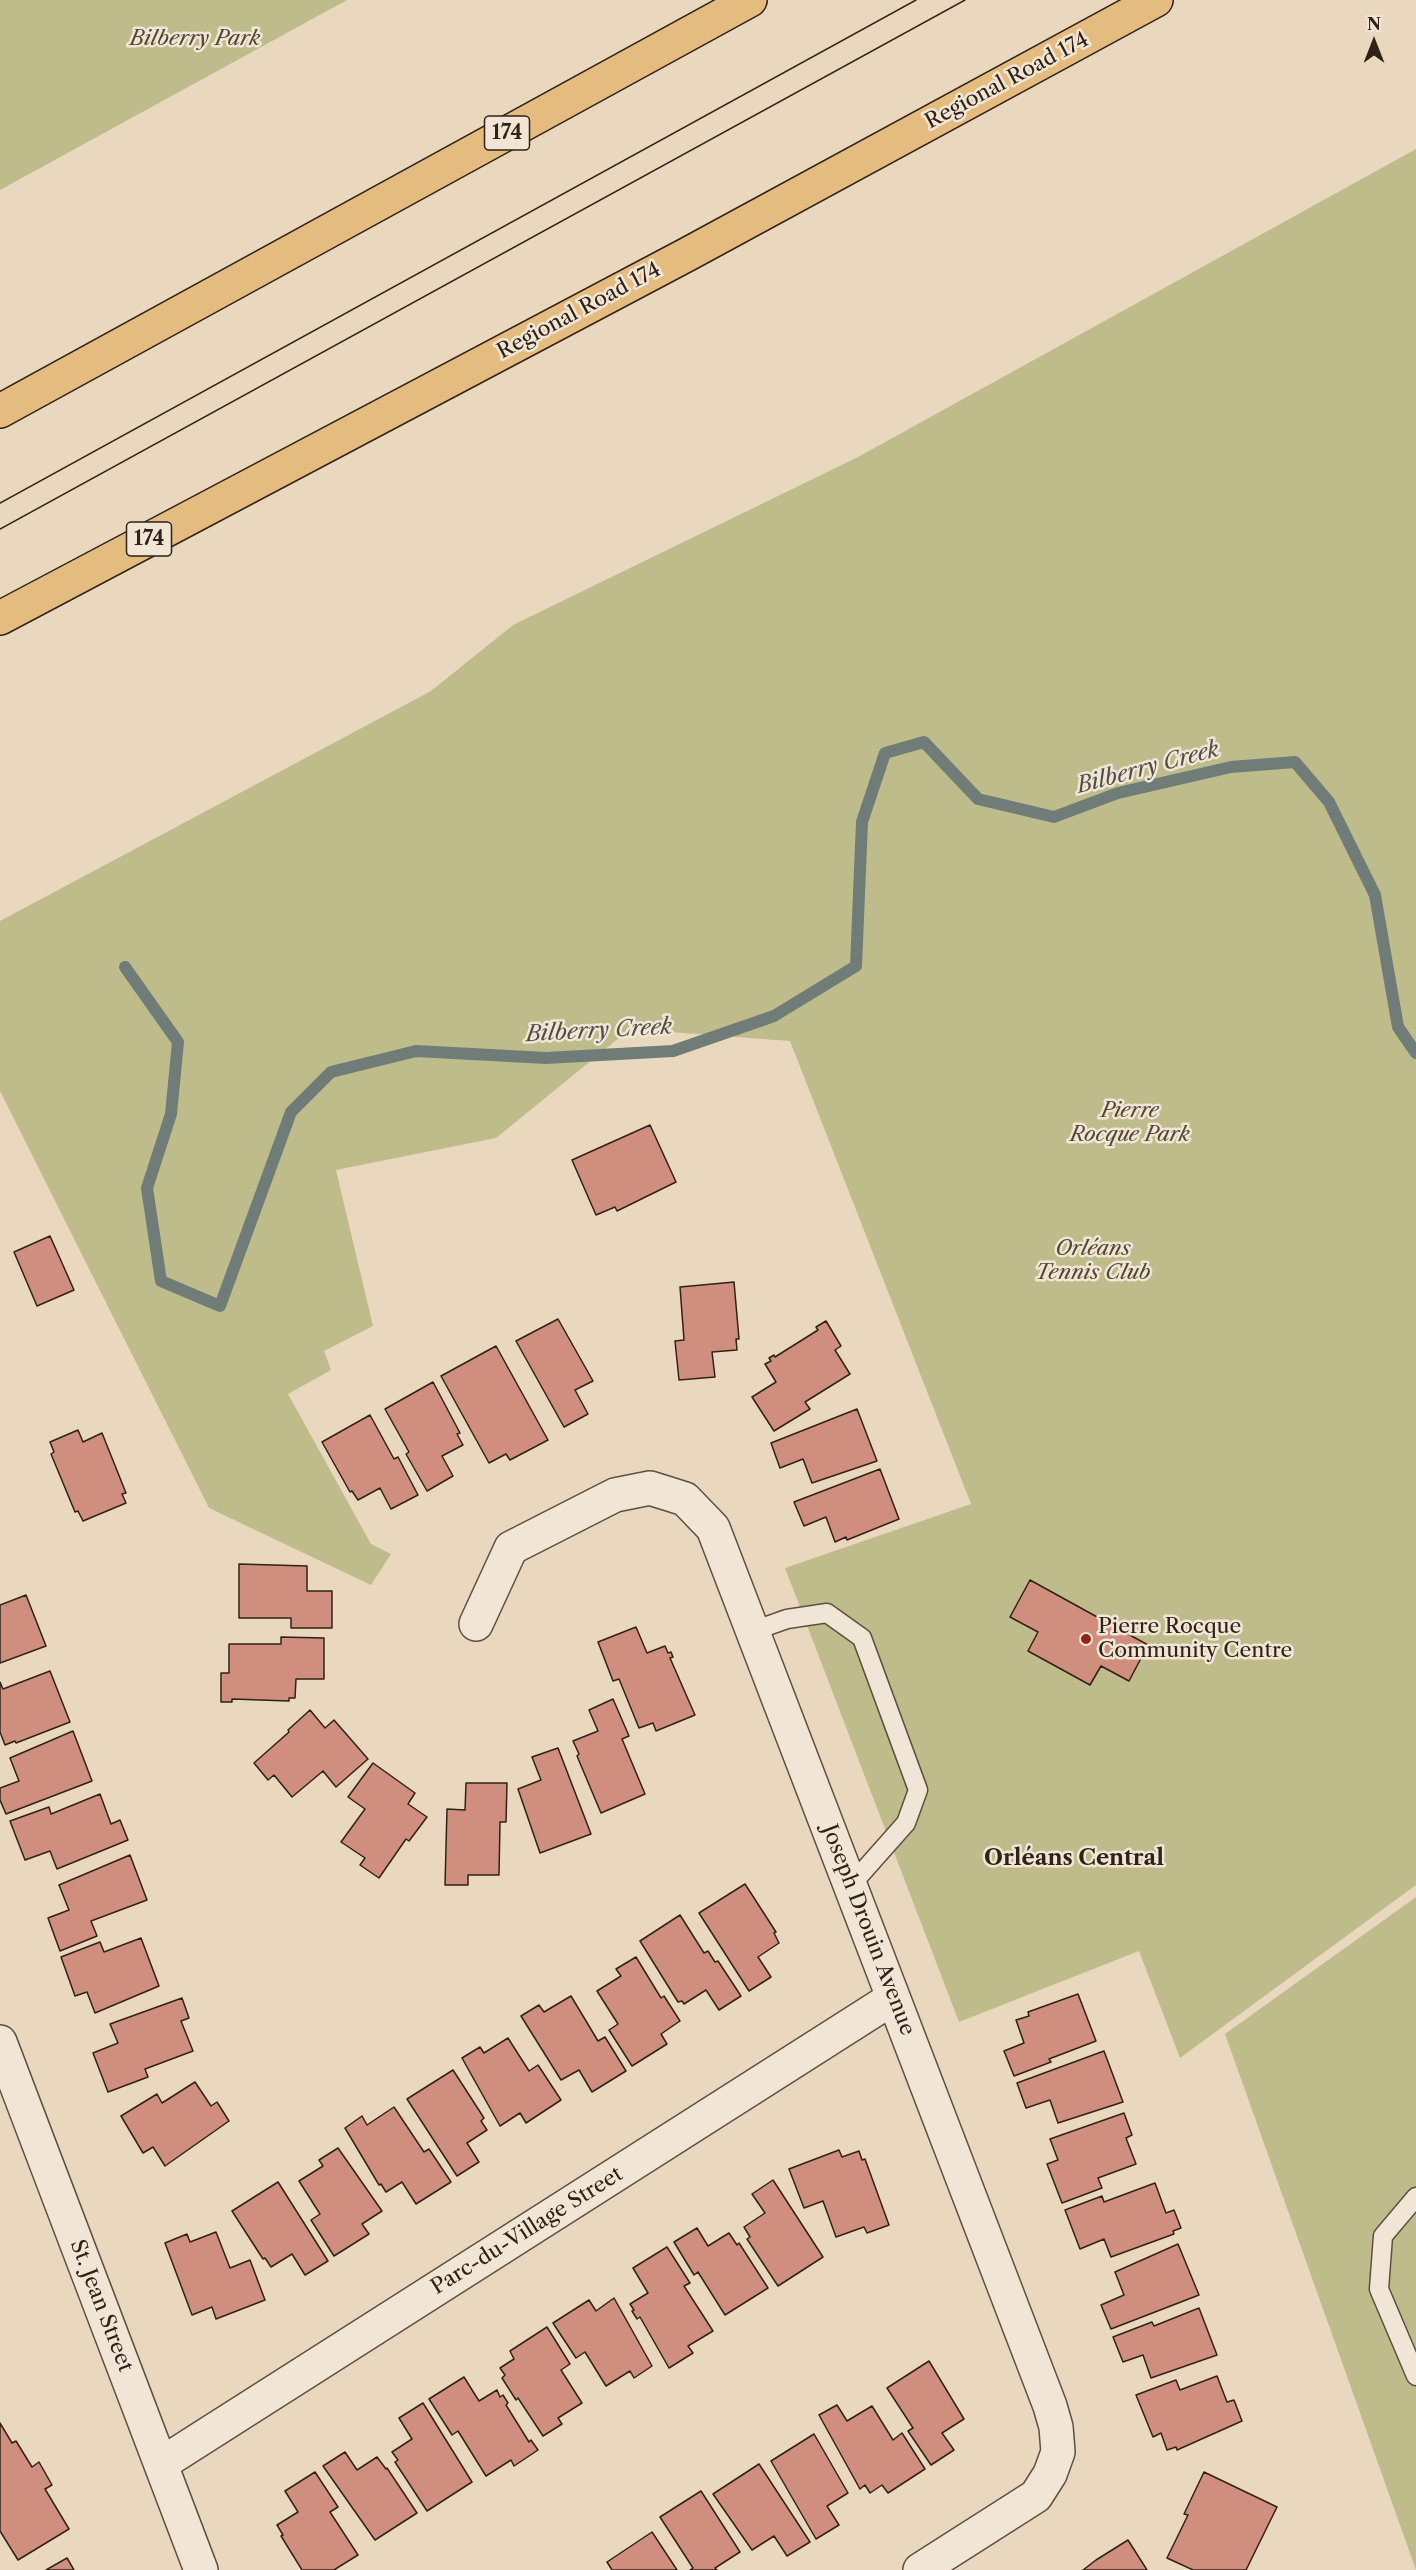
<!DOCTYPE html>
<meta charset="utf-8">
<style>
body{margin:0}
#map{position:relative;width:1416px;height:2570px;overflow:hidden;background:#ead8be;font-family:"Libre Caslon Text",serif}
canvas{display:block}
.north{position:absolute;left:1344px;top:12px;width:60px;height:60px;-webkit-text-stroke:4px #f1e6d5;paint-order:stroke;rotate:0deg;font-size:16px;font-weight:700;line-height:24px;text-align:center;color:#302216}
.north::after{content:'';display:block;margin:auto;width:21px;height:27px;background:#302216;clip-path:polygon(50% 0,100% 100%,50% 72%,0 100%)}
</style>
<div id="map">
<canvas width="1416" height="2570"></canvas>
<div class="north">N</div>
</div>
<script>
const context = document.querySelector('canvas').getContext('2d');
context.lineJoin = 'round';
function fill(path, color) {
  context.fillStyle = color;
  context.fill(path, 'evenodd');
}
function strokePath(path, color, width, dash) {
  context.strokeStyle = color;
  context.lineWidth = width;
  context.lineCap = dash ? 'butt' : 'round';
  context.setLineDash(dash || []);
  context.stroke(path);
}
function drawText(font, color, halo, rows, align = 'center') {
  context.font = font + ' "Libre Caslon Text",serif';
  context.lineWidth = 5;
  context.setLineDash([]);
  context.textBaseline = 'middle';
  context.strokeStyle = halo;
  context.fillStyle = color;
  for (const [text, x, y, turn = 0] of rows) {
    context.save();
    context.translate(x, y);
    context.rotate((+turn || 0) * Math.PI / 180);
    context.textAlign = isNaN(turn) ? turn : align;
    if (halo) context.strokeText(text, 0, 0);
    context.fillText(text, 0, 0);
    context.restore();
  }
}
fill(new Path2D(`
 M 0,0 L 347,0 L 0,190 Z
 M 1416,149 L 1416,1885 L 1180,2058 L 1139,1951 L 959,2022 L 785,1568 L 971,1504 L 790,1041 L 630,1029 L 496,1138 L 336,1170 L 373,1326 L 324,1351 L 331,1370 L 288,1394 L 371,1544 L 391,1554 L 371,1585 L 209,1508 L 0,1091 L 0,921 L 431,691 L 513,625 L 858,457 Z
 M 1416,1897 L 1416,2570 L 1225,2034 Z`), '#bfbc8c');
strokePath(new Path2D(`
 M 125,967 L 178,1042 L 171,1114 L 147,1188 L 161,1281 L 220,1306 L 291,1112 L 331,1072 L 416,1051 L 546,1058 L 673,1051 L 774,1016 L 856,966 L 862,822 L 885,753 L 924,742 L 978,799 L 1054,817 L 1118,793 L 1231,767 L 1295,762 L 1329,802 L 1375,895 L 1398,1027 L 1416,1053`), '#6f7c77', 12);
const building = new Path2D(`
 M 650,1125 L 676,1182 L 617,1211 L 615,1207 L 596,1215 L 572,1160 Z
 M 50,1236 L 74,1290 L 37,1306 L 14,1252 Z
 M 734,1282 L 739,1339 L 736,1339 L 737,1350 L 712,1352 L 715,1377 L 679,1380 L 675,1341 L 684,1340 L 680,1287 Z
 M 558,1319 L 593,1381 L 575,1390 L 588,1414 L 564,1427 L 516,1341 Z
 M 826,1321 L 841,1346 L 835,1350 L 850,1374 L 805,1402 L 810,1409 L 774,1431 L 752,1397 L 776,1382 L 765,1364 L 771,1361 L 769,1358 L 774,1355 L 775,1357 L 818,1330 L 816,1327 Z
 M 496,1346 L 548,1440 L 510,1460 L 506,1454 L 489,1463 L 441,1376 Z
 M 433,1382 L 460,1433 L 457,1434 L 463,1445 L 442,1456 L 453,1476 L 427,1491 L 406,1454 L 409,1452 L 385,1409 Z
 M 857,1409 L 877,1461 L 812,1483 L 803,1459 L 780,1468 L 771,1443 Z
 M 370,1415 L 394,1459 L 398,1457 L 418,1495 L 391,1509 L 380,1488 L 358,1500 L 352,1491 L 350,1492 L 322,1442 Z
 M 78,1430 L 83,1442 L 102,1433 L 126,1493 L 122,1494 L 126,1503 L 83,1521 L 78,1511 L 75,1512 L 51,1454 L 54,1452 L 50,1442 Z
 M 880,1469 L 899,1519 L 847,1540 L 846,1537 L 835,1542 L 826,1517 L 804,1526 L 794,1502 Z
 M 239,1564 L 307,1566 L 307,1591 L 332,1591 L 332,1628 L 291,1628 L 291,1618 L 239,1618 Z
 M 1030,1580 L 1148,1645 L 1129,1681 L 1101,1666 L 1090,1685 L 1028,1651 L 1038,1632 L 1010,1617 Z
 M 26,1595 L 46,1646 L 0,1663 L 0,1605 Z
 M 636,1627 L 647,1653 L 665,1646 L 668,1653 L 671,1652 L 673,1657 L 670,1658 L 695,1715 L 656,1731 L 653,1723 L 639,1728 L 619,1679 L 613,1681 L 598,1642 Z
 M 281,1637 L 324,1638 L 324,1679 L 296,1679 L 295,1698 L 289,1698 L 289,1701 L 232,1699 L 232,1702 L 221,1702 L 221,1673 L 229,1673 L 229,1644 L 281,1644 Z
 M 50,1671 L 70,1722 L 16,1743 L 15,1741 L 5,1745 L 0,1732 L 0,1682 L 3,1689 Z
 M 613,1699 L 629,1736 L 622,1739 L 645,1794 L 601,1813 L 577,1756 L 579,1754 L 573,1741 L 598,1731 L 589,1710 Z
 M 310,1710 L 325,1728 L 334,1720 L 368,1759 L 336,1787 L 323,1771 L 292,1797 L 274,1775 L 268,1780 L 254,1763 L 289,1732 L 288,1730 Z
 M 73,1731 L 92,1781 L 6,1814 L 0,1800 L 0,1788 L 19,1781 L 10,1758 Z
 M 558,1748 L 591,1834 L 540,1853 L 518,1789 L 541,1780 L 532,1757 Z
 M 373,1763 L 415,1793 L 408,1804 L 427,1817 L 409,1841 L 406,1839 L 379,1878 L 360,1865 L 365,1858 L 341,1842 L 365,1809 L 348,1797 Z
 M 466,1783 L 507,1783 L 506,1822 L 500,1822 L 499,1875 L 468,1875 L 468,1885 L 445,1885 L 447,1809 L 465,1810 Z
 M 100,1794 L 111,1824 L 120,1820 L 128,1840 L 57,1869 L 50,1851 L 25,1860 L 10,1821 L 49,1807 L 51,1814 Z
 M 130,1855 L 147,1900 L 91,1921 L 97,1936 L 60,1951 L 48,1918 L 69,1910 L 59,1885 Z
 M 745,1884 L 776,1932 L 774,1933 L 779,1943 L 758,1957 L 771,1977 L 749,1991 L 699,1913 Z
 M 680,1915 L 704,1953 L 708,1951 L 715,1962 L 718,1961 L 741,1996 L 719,2010 L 706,1990 L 684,2004 L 682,2001 L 678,2002 L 640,1941 Z
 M 141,1938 L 159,1986 L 95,2013 L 87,1992 L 75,1996 L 61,1957 L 100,1942 L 104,1952 Z
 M 636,1957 L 661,1998 L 664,1996 L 680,2021 L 661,2034 L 667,2044 L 632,2066 L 609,2030 L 618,2024 L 597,1991 L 621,1976 L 616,1969 Z
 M 1078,1994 L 1096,2041 L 1049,2059 L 1051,2062 L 1014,2076 L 1004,2051 L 1024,2043 L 1016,2020 L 1029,2016 L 1028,2012 Z
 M 571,1996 L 598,2041 L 605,2037 L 626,2071 L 592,2092 L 579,2070 L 561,2080 L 521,2016 L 539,2005 L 544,2012 Z
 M 182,1998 L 189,2018 L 181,2021 L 193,2051 L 145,2069 L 148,2077 L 108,2092 L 93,2053 L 118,2043 L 110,2024 Z
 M 508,2038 L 529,2071 L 538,2065 L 561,2100 L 526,2123 L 520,2113 L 500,2126 L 462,2058 L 480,2047 L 484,2053 Z
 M 1104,2051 L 1123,2102 L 1058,2123 L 1050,2100 L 1026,2108 L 1017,2083 Z
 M 453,2070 L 484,2118 L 481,2121 L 487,2130 L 467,2143 L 479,2162 L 457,2176 L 407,2099 Z
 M 195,2082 L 211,2106 L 217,2102 L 229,2121 L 165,2166 L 153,2147 L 143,2153 L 121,2116 L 157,2094 L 162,2103 Z
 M 394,2107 L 424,2152 L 429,2149 L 451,2182 L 416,2204 L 402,2182 L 386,2192 L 381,2184 L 379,2185 L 345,2128 L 362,2116 L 367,2125 Z
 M 1124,2113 L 1132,2135 L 1126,2138 L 1136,2164 L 1098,2178 L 1102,2188 L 1062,2203 L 1047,2164 L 1058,2160 L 1050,2139 Z
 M 338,2148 L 382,2211 L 362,2224 L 369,2234 L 334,2256 L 311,2220 L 320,2214 L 299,2181 L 323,2166 L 319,2160 Z
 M 839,2150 L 842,2157 L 859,2151 L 862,2160 L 865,2159 L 889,2225 L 867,2233 L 864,2227 L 836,2237 L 823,2201 L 804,2208 L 789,2169 Z
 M 773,2180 L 823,2257 L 778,2286 L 747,2239 L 750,2237 L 744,2227 L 765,2213 L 752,2194 Z
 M 278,2182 L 328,2261 L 305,2275 L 292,2254 L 271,2267 L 265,2258 L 263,2259 L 232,2211 Z
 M 1155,2183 L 1166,2213 L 1174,2210 L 1181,2228 L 1173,2231 L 1174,2234 L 1111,2257 L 1104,2239 L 1080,2249 L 1065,2210 L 1102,2196 L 1104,2202 Z
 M 697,2228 L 708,2246 L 729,2233 L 737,2245 L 739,2243 L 768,2288 L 725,2315 L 698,2272 L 694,2275 L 674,2242 Z
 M 216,2232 L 230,2268 L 250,2260 L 265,2300 L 216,2319 L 212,2307 L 192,2315 L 165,2243 L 187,2234 L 190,2242 Z
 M 1178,2244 L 1199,2295 L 1111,2329 L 1101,2305 L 1124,2295 L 1115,2272 Z
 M 667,2247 L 690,2283 L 684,2286 L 713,2331 L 688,2346 L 693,2353 L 669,2368 L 640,2317 L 637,2319 L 632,2311 L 634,2310 L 630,2304 L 648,2293 L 633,2268 Z
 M 614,2298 L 652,2366 L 634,2378 L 630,2371 L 606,2386 L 585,2352 L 576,2358 L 553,2323 L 589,2300 L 596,2311 Z
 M 1199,2308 L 1217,2355 L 1151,2378 L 1143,2355 L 1123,2362 L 1113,2337 L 1152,2322 L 1154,2326 Z
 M 547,2327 L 570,2364 L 561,2370 L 582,2403 L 558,2418 L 562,2424 L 543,2436 L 518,2398 L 516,2400 L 502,2378 L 505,2375 L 500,2368 L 514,2359 L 510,2351 Z
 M 929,2361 L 964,2419 L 942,2433 L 954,2450 L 931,2465 L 908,2431 L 913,2428 L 887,2388 Z
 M 1217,2376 L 1227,2402 L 1234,2400 L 1242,2421 L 1177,2450 L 1176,2447 L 1167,2450 L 1161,2433 L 1153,2437 L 1136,2395 L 1176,2380 L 1180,2390 Z
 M 464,2377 L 479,2401 L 497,2390 L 500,2397 L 503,2395 L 508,2403 L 506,2405 L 529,2442 L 531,2440 L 538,2450 L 514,2466 L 511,2460 L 486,2476 L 458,2431 L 452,2435 L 429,2399 Z
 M 423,2403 L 472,2482 L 427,2511 L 395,2462 L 398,2460 L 392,2452 L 412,2439 L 399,2418 Z
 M 837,2405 L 847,2421 L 872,2406 L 893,2440 L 902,2433 L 925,2469 L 888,2493 L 882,2485 L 870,2493 L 865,2485 L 860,2489 L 819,2415 Z
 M 0,2423 L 12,2443 L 16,2441 L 32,2467 L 39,2462 L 52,2485 L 45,2489 L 69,2529 L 18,2560 L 0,2531 Z
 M 814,2434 L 848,2493 L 827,2506 L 839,2525 L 816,2539 L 771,2461 Z
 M 345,2452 L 357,2470 L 377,2457 L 386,2469 L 387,2468 L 417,2513 L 375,2540 L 323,2466 Z
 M 759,2464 L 810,2542 L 787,2556 L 774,2536 L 752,2550 L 713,2494 Z
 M 315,2472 L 338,2507 L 330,2512 L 358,2555 L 334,2570 L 302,2570 L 281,2536 L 283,2535 L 277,2525 L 298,2512 L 285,2491 Z
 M 1204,2472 L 1277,2507 L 1246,2570 L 1193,2570 L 1167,2558 L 1188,2515 L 1184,2514 Z
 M 701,2491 L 740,2552 L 715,2568 L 717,2570 L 690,2570 L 693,2568 L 660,2517 Z
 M 652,2532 L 677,2570 L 612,2570 L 607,2562 Z
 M 1128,2540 L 1147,2570 L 1083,2570 L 1096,2560 Z
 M 67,2558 L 74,2570 L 46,2570 Z`);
fill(building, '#d08e7e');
strokePath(building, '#302216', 1.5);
const lane = new Path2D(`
 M 753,1631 L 787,1619 L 827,1613 L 862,1638 L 918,1790 L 906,1823 L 851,1885
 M 1416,2197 L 1383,2236 L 1379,2289 L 1416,2376`);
const street = new Path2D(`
 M 476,1624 L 511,1548 L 615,1495 L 650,1488 L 685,1499 L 713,1528 L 1050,2406 L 1056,2427 L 1058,2452 L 1050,2474 L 1036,2496 L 920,2570
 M 0,2042 L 201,2570
 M 161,2464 L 893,1998`);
const highway = new Path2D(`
 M 0,411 L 750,0
 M 0,618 L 688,254 L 1156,0`);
strokePath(lane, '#5e5040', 21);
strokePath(street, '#5e5040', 36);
strokePath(highway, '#302216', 36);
strokePath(lane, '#f1e6d5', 18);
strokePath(street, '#f1e6d5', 33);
strokePath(highway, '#e5bc7f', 33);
strokePath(new Path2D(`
 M 0,503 L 916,0
 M 0,529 L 965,0`), '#302216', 1.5);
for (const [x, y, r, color] of [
 [1086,1639,6,"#8f2418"]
]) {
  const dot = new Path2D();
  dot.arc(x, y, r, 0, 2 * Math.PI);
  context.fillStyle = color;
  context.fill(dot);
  strokePath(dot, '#f1e6d5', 2);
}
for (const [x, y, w] of [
 [507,133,45],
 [149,539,45]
]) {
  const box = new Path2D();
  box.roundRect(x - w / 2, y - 17, w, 34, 4.5);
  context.fillStyle = '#f1e6d5';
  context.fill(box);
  strokePath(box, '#302216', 1.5);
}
drawText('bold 20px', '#302216', null, [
 ["174",507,133],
 ["174",149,539]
]);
drawText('italic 21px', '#544834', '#f1e6d5', [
 ["Bilberry Park",195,39],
 ["Pierre",1130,1111],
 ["Rocque Park",1130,1135],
 ["Orléans",1093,1249],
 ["Tennis Club",1093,1273]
]);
drawText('21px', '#302216', '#f1e6d5', [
 ["Regional Road 174",1007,81,-28],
 ["Regional Road 174",579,311,-28],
 ["Joseph Drouin Avenue",868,1930,69],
 ["Parc-du-Village Street",527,2231,-32],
 ["St. Jean Street",101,2306,69]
]);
drawText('21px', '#302216', '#f1e6d5', [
 ["Pierre Rocque",1098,1627],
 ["Community Centre",1098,1651]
], 'left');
drawText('italic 22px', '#504f47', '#f1e6d5', [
 ["Bilberry Creek",1148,768,-15],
 ["Bilberry Creek",599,1031,-3]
]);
drawText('bold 22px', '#302216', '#f1e6d5', [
 ["Orléans Central",1074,1859]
]);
</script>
